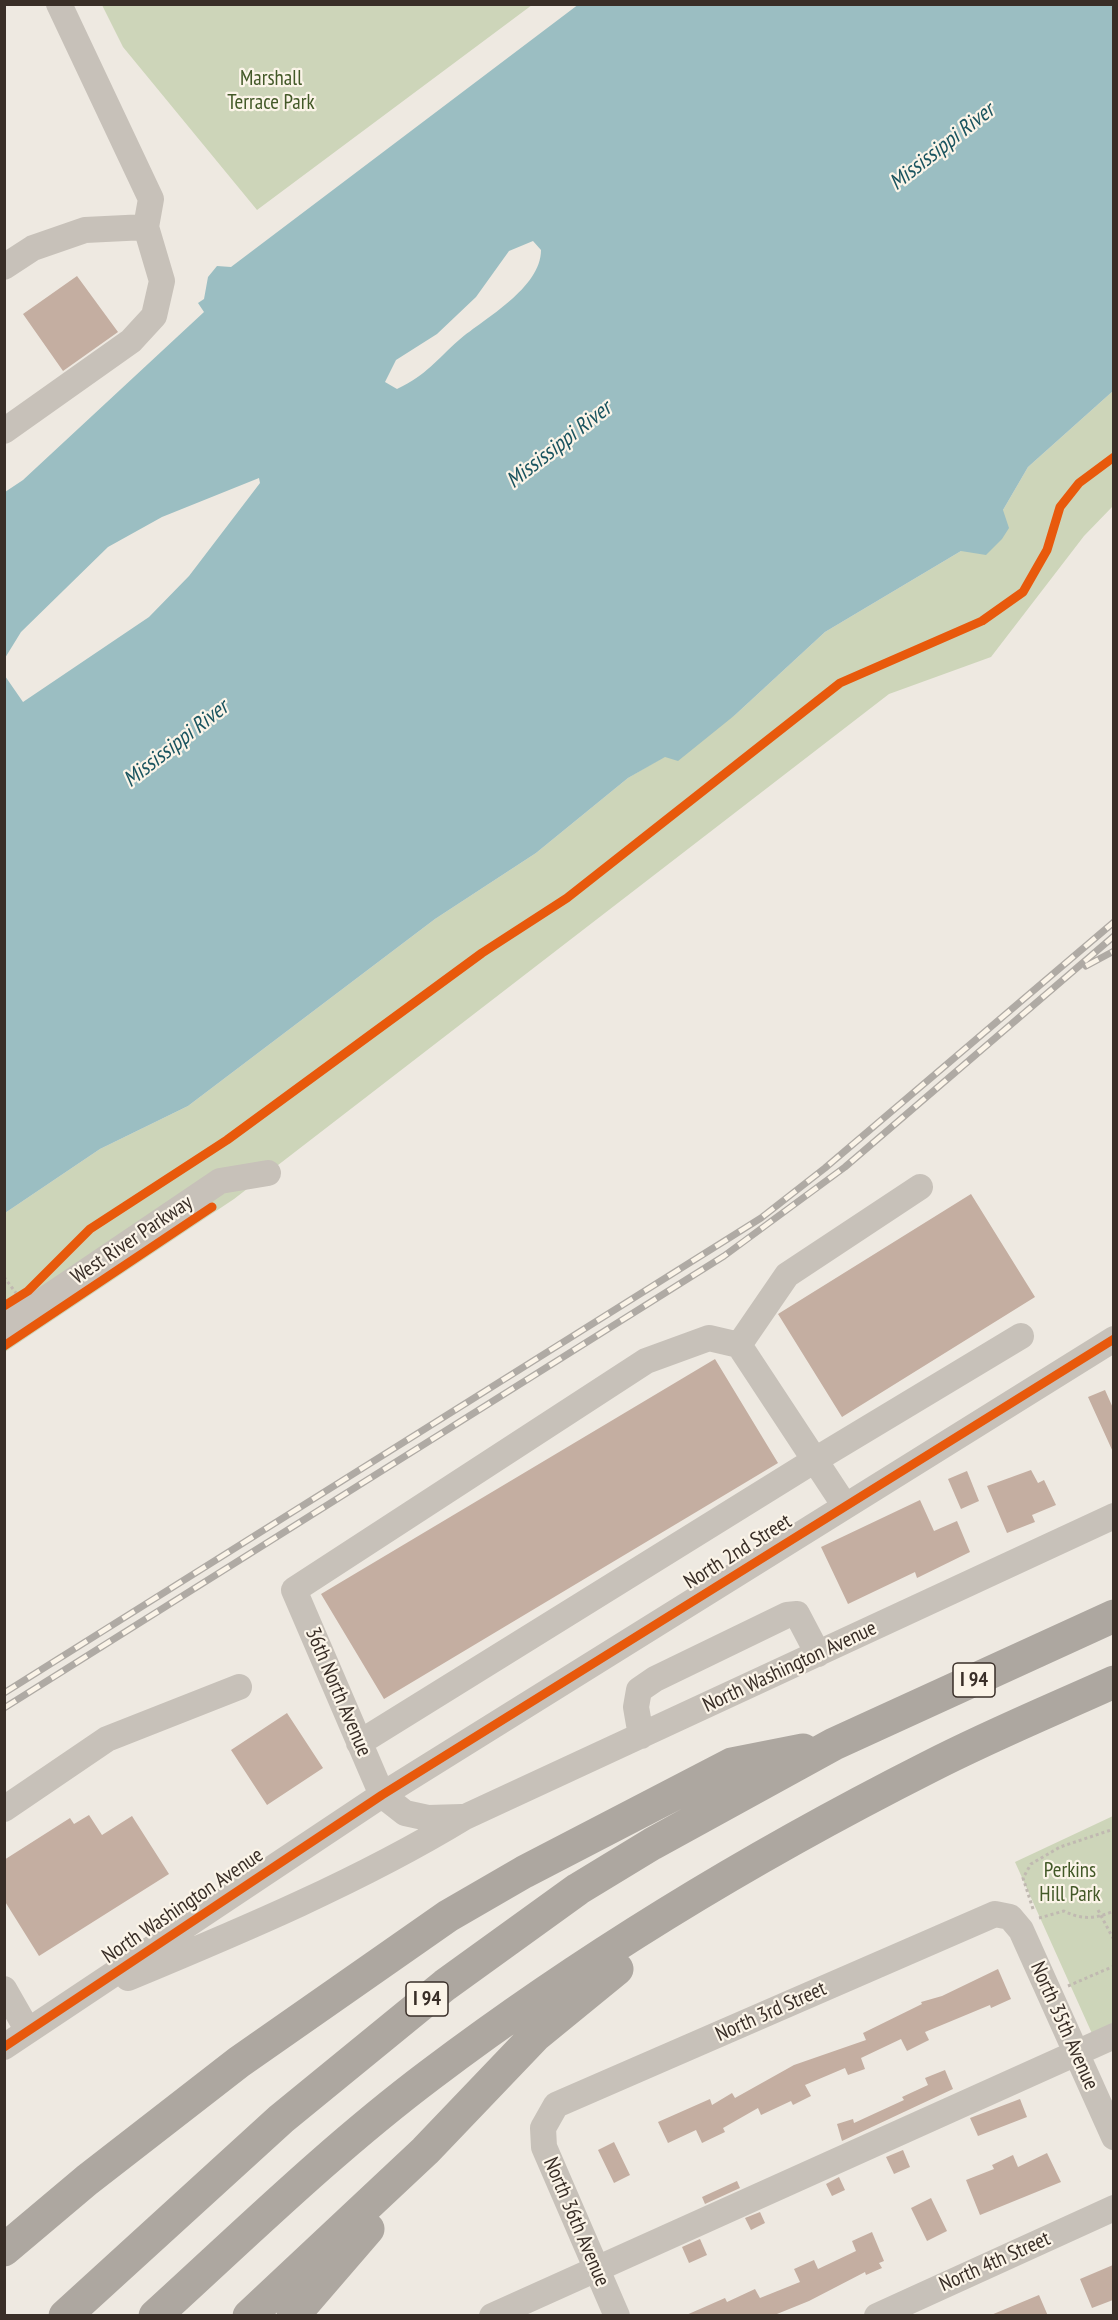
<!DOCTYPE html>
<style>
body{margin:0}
#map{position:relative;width:1118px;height:2320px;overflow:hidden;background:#eee9e1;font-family:"PT Sans Narrow",sans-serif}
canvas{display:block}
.frame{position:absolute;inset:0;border:6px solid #392e27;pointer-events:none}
</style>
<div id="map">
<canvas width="1118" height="2320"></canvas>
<div class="frame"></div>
</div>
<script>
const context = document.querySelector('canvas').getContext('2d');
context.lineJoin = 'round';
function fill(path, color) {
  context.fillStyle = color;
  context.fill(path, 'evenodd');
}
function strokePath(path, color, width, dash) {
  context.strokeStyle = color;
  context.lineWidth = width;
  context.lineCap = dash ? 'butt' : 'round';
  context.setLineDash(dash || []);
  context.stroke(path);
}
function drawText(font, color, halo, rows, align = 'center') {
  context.font = font + ' "PT Sans Narrow",sans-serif';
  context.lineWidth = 4.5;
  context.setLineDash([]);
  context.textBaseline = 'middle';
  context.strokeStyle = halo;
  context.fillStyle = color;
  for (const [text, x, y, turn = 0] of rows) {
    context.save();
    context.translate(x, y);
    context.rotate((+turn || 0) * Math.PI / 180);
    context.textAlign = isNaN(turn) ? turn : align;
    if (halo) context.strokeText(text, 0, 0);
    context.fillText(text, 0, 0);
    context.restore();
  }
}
fill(new Path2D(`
 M 102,5 L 532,5 L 257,210 L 123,47 Z
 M 1113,391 L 1113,506 L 1084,536 L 991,657 L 889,694 L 234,1199 L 5,1352 L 5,1213 L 100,1149 L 188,1106 L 435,919 L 536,853 L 628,778 L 735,715 L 825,632 L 961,551 L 1003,510 L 1028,467 Z
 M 1113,1816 L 1113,2029 L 1094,2038 L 1015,1862 Z`), '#cdd5b9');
fill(new Path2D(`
 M 579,4 L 1113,5 L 1113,391 L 1028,467 L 1003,510 L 1009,528 L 1002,539 L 986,555 L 961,551 L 825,632 L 735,715 L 678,761 L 665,757 L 628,778 L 536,853 L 435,919 L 188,1106 L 100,1149 L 5,1213 L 5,676 L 23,702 L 149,617 L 189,576 L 260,483 L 259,478 L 162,517 L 108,547 L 21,632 L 5,658 L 5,492 L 23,480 L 204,312 L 198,303 L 204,299 L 208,277 L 217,266 L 231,267 ZM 533,241 L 541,250 C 541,288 485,318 459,340 C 435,361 428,374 397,389 L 385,382 L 396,360 L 437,334 L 476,297 L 509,251 Z`), '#9bbec2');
fill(new Path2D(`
 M 77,276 L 118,332 L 63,371 L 23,314 Z
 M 971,1194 L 1035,1297 L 842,1417 L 778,1314 Z
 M 715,1359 L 778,1463 L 384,1699 L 321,1594 Z
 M 1105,1390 L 1113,1408 L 1113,1452 L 1088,1397 Z
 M 1031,1470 L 1038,1483 L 1044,1480 L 1056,1505 L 1032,1515 L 1035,1522 L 1007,1533 L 987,1486 Z
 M 967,1471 L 979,1501 L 961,1509 L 948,1479 Z
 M 920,1500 L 934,1531 L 957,1521 L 970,1552 L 917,1578 L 915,1572 L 848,1604 L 821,1547 Z
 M 287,1713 L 323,1768 L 267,1805 L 231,1750 Z
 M 89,1815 L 102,1835 L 132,1816 L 169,1874 L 39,1956 L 4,1900 L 4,1860 L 70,1818 L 74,1824 Z
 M 998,1969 L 1011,1999 L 991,2008 L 990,2005 L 925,2032 L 929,2040 L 907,2051 L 901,2039 L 861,2058 L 865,2069 L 848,2075 L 845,2068 L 805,2085 L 811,2096 L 793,2105 L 791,2101 L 761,2115 L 758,2108 L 723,2128 L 725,2132 L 702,2143 L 696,2130 L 668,2143 L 658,2122 L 710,2099 L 712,2105 L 732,2093 L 735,2098 L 794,2065 L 866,2040 L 863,2033 L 922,2004 L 921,2002 L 942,1996 Z
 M 945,2070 L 953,2089 L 842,2141 L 837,2124 L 853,2119 L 854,2123 L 904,2100 L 902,2097 L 928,2085 L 925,2078 Z
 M 1020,2099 L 1027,2117 L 978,2136 L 970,2118 Z
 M 614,2142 L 630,2175 L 614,2183 L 598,2150 Z
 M 903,2150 L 910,2167 L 894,2174 L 886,2157 Z
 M 1047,2153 L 1061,2182 L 980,2215 L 966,2180 L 994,2169 L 992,2165 L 1013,2155 L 1018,2167 Z
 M 839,2177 L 845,2190 L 832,2196 L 826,2184 Z
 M 737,2181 L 740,2188 L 705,2204 L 702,2197 Z
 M 931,2198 L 947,2231 L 927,2241 L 911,2208 Z
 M 760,2212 L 765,2223 L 751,2230 L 745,2218 Z
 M 872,2232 L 884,2261 L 879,2263 L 882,2268 L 866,2275 L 865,2272 L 809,2301 L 772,2316 L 684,2316 L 725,2298 L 727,2302 L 755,2289 L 760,2298 L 800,2282 L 794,2269 L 814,2260 L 818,2269 L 856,2251 L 852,2241 Z
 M 700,2239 L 707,2255 L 689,2263 L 682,2247 Z
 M 1113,2265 L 1113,2300 L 1092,2308 L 1080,2279 Z
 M 1039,2295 L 1048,2316 L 991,2316 L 991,2315 Z`), '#c4aea1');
strokePath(new Path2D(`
 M 4,1277 L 16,1293
 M 1033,1909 L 1023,1878 L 1031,1864 L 1060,1847 L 1114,1829
 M 1098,1910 L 1114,1940
 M 1039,1918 L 1064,1911 C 1082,1920 1095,1919 1114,1911
 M 1068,1986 L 1114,1966`), '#c0b9b1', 3, [3, 3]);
strokePath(new Path2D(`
 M 4,267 L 33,248 L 85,230 L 146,227
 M 4,431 L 131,341 L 154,316 L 162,281 L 146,227 L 151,199 L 59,4
 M 4,1327 L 220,1181 L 268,1173
 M 739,1345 L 787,1275 L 920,1187
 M 641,1736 L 636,1707 L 639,1690 L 655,1679 L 787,1615 L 797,1614 L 818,1654
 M 359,1743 L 815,1460 L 1021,1336
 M 4,1809 L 107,1739 L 239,1687
 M 462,1817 L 428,1818 L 405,1813 L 382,1795 L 294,1590 L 646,1361 L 709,1338 L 739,1345 L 845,1506
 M 128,1978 C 241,1931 360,1881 465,1817 L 1114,1516
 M 4,1989 L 28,2031
 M 4,2047 L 382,1795 L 1114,1339
 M 492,2316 L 1114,2036
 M 617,2316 L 544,2147 L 543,2128 L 556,2105 L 995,1914 L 1010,1917 L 1021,1930 L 1114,2137
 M 877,2316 L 1114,2208`), '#c7c1b9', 26);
strokePath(new Path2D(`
 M 4,2250 L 87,2180 L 239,2062 L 448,1916 L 524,1872 L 732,1764 L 803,1750
 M 65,2316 L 281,2119 L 445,1985 L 578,1889 L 652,1844 L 834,1744 L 1114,1616
 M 155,2316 C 245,2234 333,2148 430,2075 C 586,1957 755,1855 929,1767 C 989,1736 1052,1710 1114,1682
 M 249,2316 L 425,2151 L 535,2036 L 617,1969
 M 293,2316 L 368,2229`), '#ada7a0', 33);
const rail = new Path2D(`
 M 1086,966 L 1114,951
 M 4,1693 L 761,1218 L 825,1168 L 1114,922
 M 4,1708 L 724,1256 L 845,1167 L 1114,936`);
strokePath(rail, '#afaaa4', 7);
strokePath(rail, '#fbf4e8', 4.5, [14]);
strokePath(new Path2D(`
 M 4,1306 L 28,1291 L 90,1229 L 227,1140 L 482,953 L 567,898 L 840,683 L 982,621 L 1023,592 L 1047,550 L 1060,507 L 1079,483 L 1114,457
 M 4,1346 L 212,1207
 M 4,2047 L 382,1795 L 1114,1339`), '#e8590c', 9);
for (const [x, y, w] of [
 [974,1680,42],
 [427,1999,42]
]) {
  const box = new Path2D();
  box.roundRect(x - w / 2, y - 17, w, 34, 4.5);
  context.fillStyle = '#fbf4e8';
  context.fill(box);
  strokePath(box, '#392e27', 1.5);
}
drawText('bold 20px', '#392e27', null, [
 ["I 94",974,1680],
 ["I 94",427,1999]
]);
drawText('21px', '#435928', '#fbf4e8', [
 ["Marshall",271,79],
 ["Terrace Park",271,103],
 ["Perkins",1070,1871],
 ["Hill Park",1070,1895]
]);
drawText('21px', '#392e27', '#fbf4e8', [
 ["West River Parkway",132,1240,-34],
 ["North 2nd Street",738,1552,-32],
 ["North Washington Avenue",790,1667,-25],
 ["36th North Avenue",338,1692,67],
 ["North Washington Avenue",183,1906,-34],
 ["North 3rd Street",771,2012,-24],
 ["North 35th Avenue",1064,2026,66],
 ["North 36th Avenue",576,2222,67],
 ["North 4th Street",995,2262,-24]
]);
drawText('italic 22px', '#19535e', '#fbf4e8', [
 ["Mississippi River",942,147,-38],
 ["Mississippi River",559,445,-38],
 ["Mississippi River",176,744,-38]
]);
</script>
